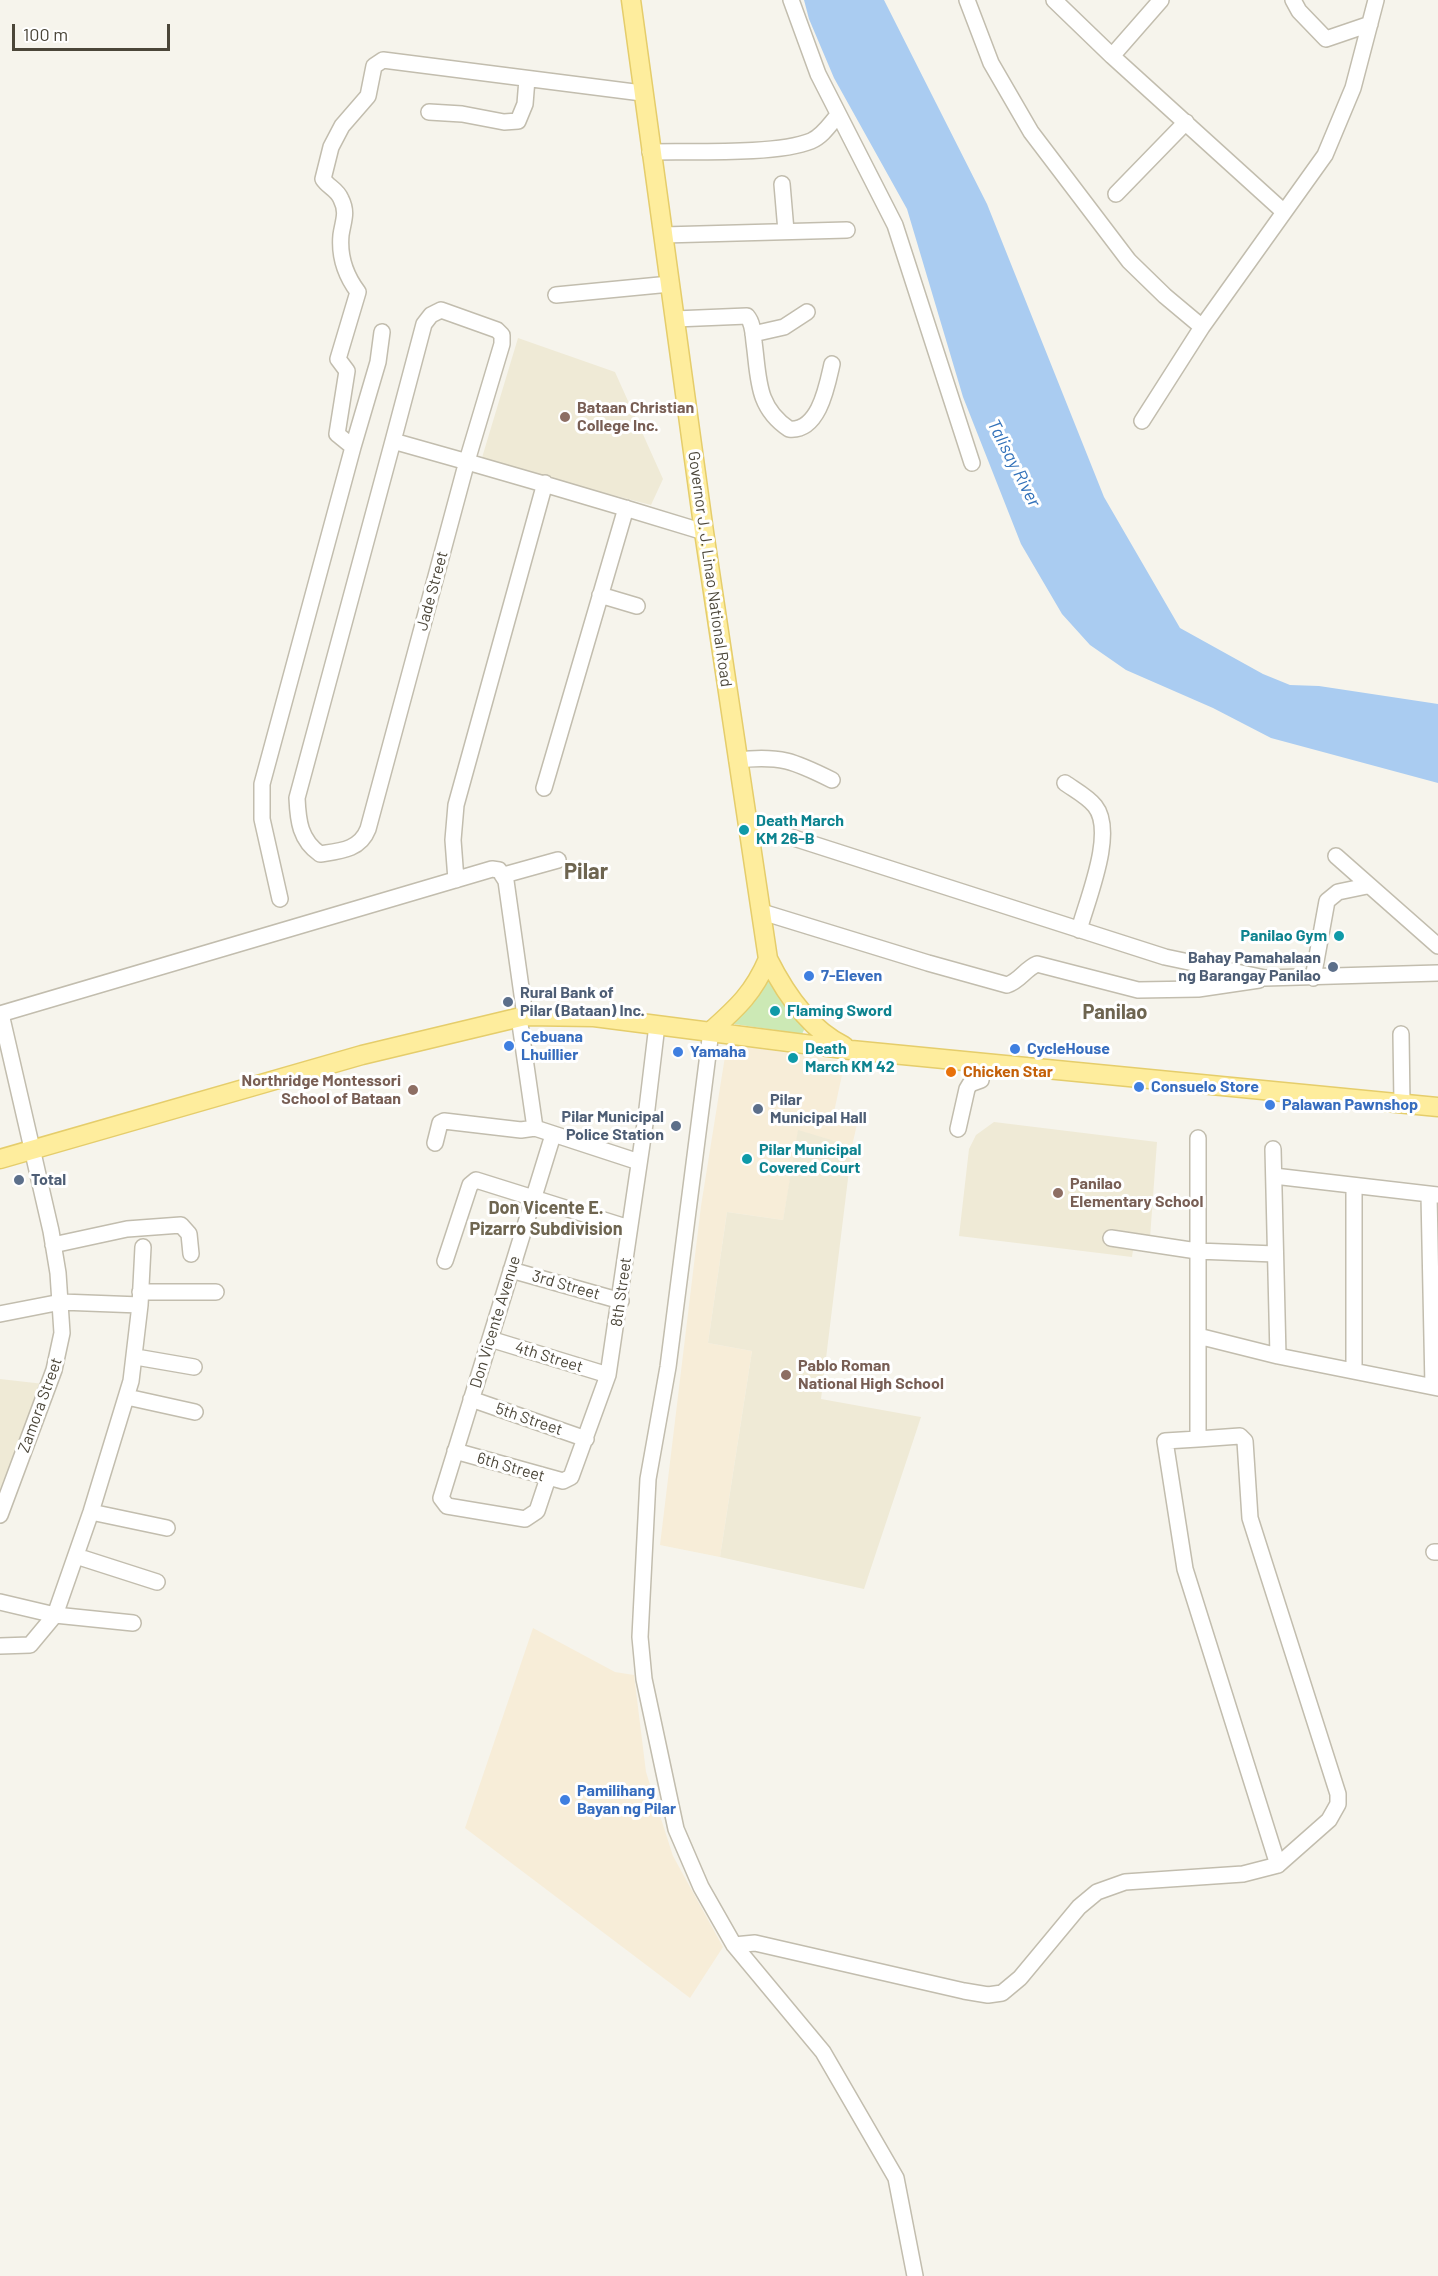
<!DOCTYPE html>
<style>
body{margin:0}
#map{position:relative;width:1438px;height:2276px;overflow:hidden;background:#f6f4ec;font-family:Barlow,sans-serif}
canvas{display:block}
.scale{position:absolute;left:12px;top:24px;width:158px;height:27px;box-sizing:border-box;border:3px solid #4b4639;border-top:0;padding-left:8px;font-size:18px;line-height:21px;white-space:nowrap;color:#4b4639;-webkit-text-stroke:4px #fff;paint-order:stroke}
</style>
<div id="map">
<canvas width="1438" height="2276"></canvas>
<div class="scale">100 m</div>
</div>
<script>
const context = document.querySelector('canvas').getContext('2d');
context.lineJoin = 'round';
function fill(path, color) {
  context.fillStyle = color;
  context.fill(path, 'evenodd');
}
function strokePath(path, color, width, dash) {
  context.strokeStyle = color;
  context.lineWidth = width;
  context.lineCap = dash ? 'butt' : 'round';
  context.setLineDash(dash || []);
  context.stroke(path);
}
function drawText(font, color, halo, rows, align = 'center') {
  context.font = font + ' Barlow,sans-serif';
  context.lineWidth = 6;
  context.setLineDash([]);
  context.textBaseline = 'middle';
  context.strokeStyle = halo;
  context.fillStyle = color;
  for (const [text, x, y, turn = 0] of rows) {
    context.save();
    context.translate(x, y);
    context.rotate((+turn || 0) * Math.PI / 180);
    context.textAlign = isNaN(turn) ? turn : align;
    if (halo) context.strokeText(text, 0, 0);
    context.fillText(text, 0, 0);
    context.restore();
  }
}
fill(new Path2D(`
 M 727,1044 L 845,1061 L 834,1112 L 858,1120 L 852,1146 L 799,1131 L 783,1220 L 727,1212 L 708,1343 L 752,1351 L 720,1557 L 660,1545 L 701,1206 Z
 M 533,1628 L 615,1672 L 634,1675 L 646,1772 L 673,1856 L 723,1947 L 690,1998 L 465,1828 Z`), '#f7edd8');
fill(new Path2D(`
 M 518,338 L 615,372 L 663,479 L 651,505 L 481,461 Z
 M 994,1122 L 1157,1142 L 1150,1238 L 1135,1236 L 1132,1257 L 959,1236 L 969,1149 L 976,1135 Z
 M 798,1130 L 852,1146 L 821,1399 L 921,1417 L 864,1589 L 720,1557 L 752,1351 L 708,1343 L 727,1212 L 783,1220 Z
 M 0,1379 L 44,1384 L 0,1497 Z`), '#efead6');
fill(new Path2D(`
 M 769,968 L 806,1026 L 802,1034 L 727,1023 L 757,998 Z`), '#cce9b5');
fill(new Path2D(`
 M 804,0 L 884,0 L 987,204 L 1104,497 L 1180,628 L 1263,674 L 1290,685 L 1319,686 L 1438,704 L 1438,783 L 1271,738 L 1213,708 L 1126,670 L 1090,645 L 1062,614 L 1021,544 L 963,397 L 907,209 L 834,78 L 809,19 Z`), '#aaccf1');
const minor = new Path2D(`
 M 791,0 L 818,74 L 895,225 L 972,463
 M 967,0 L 991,63 L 1031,132 L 1129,261 L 1165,296 L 1202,327
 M 1054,0 L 1112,56 L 1284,212
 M 1293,0 L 1299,11 L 1326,39 L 1370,24
 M 1112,56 L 1161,0
 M 429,112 L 462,114 L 504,122 L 518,121 L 525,104 L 527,79
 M 650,152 C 691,151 777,155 811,141 C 823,136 830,124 838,115
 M 782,184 L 786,231
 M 1116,194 L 1186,122
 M 663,235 L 847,230
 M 556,295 L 670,284
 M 675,319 L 747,316 C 753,323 753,333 754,342 C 759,378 756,407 789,429 C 819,432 827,386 832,364
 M 753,334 L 784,327 L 807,312
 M 1142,421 L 1202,327 L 1325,155 L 1353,88 L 1376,0
 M 393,441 L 424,324 L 431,315 L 441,310 L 497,330 L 502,335 L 502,344 L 467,461 L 368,829 C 360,850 340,851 320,854 C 300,840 298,821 297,798 L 393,441 C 497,470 600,500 704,532
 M 353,447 L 378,362 L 382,332
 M 600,595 L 637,606
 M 737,760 C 780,755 794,761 832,780
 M 1065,783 C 1075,790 1088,797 1095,806 C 1116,832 1087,900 1079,930
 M 544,788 L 626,508
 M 747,823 L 1165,957 L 1265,978 L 1438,973
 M 1336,856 L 1438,946
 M 504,875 L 558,860
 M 456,880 L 453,840 L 456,805 L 545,483
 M 280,899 L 262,819 L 262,784 L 353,447 L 337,434 L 347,371 L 338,359 L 358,292 C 346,276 339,256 341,235 C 343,221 348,213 341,199 C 337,189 328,187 323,179 L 331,147 L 342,126 L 368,96 L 374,66 L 383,60 L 642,93
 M 762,912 L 928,963 L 1007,985 C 1020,981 1025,969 1037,964 L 1138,990 L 1198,989 L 1259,980
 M 1313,978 L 1327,901 L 1338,892 L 1367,886
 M 0,1014 L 492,869 L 499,870 L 506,881 L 525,1016
 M 519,1017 L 535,1128
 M 711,1031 L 668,1367 L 648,1479 L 640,1637 L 644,1679 L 676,1829 L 701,1887 L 734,1945 L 823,2052 L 896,2178 L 915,2276
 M 1401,1034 L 1402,1104
 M 958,1129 L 967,1089 L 970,1084 L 981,1080 L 984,1063
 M 435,1143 L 440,1123 L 444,1121 L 521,1130 L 535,1128 L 639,1162
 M 1273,1149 L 1278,1356
 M 1274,1176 L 1438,1195
 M 1429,1195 L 1433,1387
 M 1111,1238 L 1197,1251 L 1275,1254
 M 53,1245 L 127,1229 L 181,1225 L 189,1234 L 191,1254
 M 445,1261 L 470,1185 L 476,1180 L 629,1228
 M 511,1270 L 621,1301
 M 140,1292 L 216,1292
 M 0,1314 L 61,1302 L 140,1305 L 143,1247
 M 1198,1336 L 1278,1356 L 1438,1388
 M 490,1339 L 608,1375
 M 136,1357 L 194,1367
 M 1354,1371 L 1354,1186
 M 127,1397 L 195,1412
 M 471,1399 L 586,1439
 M 1198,1439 L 1165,1441 L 1185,1569 L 1278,1865
 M 455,1451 L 563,1481 L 571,1477 L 608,1375 L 646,1117 L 657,1025
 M 548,1478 L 537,1511 L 525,1519 L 447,1506 L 441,1498 L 553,1135
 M 91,1512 L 167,1528
 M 0,1515 L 54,1370 L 62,1333 L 58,1273 L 51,1231 L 1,1014
 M 1434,1552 L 1438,1552
 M 76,1556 L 157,1582
 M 0,1602 L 55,1615 L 133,1623
 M 0,1646 L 30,1645 L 55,1615 L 91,1512 L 131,1381 L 140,1305
 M 734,1945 L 755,1943 L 964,1991 L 988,1995 L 1002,1993 L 1020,1978 L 1079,1907 L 1097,1892 L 1125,1882 L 1243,1874 L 1278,1865 L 1329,1820 L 1338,1804 L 1338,1794 L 1250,1518 L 1245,1441 L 1240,1436 L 1198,1439 L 1198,1138`);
const major = new Path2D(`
 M 631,0 L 704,532 L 768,959 C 785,993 809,1029 844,1046
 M 711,1031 C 738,1007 754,992 768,959
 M 0,1159 L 362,1055 L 525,1016 L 594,1017 L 851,1050 L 1438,1107`);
strokePath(minor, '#c2bdae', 18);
strokePath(major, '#e5cd6b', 21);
strokePath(minor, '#fff', 15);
strokePath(major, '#feed9d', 18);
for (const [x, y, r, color] of [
 [565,417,6,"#8d6e63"],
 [744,830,6,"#0f9aa8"],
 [1339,936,6,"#0f9aa8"],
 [1333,967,6,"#5c6f8a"],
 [809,976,6,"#3f7fe0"],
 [508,1002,6,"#5c6f8a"],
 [775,1011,6,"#0f9aa8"],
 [509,1046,6,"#3f7fe0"],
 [1015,1049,6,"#3f7fe0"],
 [678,1052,6,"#3f7fe0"],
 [793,1058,6,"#0f9aa8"],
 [951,1072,6,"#e8710a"],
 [1139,1087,6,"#3f7fe0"],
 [413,1090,6,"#8d6e63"],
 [1270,1105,6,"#3f7fe0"],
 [758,1109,6,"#5c6f8a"],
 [676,1126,6,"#5c6f8a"],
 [747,1159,6,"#0f9aa8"],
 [19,1180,6,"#5c6f8a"],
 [1058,1193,6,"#8d6e63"],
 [786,1375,6,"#8d6e63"],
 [565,1800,6,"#3f7fe0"]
]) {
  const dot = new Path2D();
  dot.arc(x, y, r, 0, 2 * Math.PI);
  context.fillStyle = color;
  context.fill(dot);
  strokePath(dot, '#fff', 2);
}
drawText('bold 16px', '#785e54', '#fff', [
 ["Bataan Christian",577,408],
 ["College Inc.",577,426],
 ["Northridge Montessori",401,1081,"right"],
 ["School of Bataan",401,1099,"right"],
 ["Panilao",1070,1184],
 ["Elementary School",1070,1202],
 ["Pablo Roman",798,1366],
 ["National High School",798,1384]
], 'left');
drawText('16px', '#4b4639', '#fff', [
 ["Governor J. J. Linao National Road",710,569,82],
 ["Jade Street",432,591,-75],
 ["3rd Street",566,1285,16],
 ["8th Street",621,1292,-82],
 ["Don Vicente Avenue",495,1322,-73],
 ["4th Street",549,1357,17],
 ["Zamora Street",40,1405,-70],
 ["5th Street",529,1419,19],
 ["6th Street",511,1467,16]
]);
drawText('bold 16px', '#0d838f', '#fff', [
 ["Death March",756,821],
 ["KM 26-B",756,839],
 ["Panilao Gym",1327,936,"right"],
 ["Flaming Sword",787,1011],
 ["Death",805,1049],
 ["March KM 42",805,1067],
 ["Pilar Municipal",759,1150],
 ["Covered Court",759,1168]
], 'left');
drawText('bold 16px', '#4e5e75', '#fff', [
 ["Bahay Pamahalaan",1321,958,"right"],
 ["ng Barangay Panilao",1321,976,"right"],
 ["Rural Bank of",520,993],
 ["Pilar (Bataan) Inc.",520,1011],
 ["Pilar",770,1100],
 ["Municipal Hall",770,1118],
 ["Pilar Municipal",664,1117,"right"],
 ["Police Station",664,1135,"right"],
 ["Total",31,1180]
], 'left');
drawText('bold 16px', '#366cbe', '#fff', [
 ["7-Eleven",821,976],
 ["Cebuana",521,1037],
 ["Lhuillier",521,1055],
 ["CycleHouse",1027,1049],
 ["Yamaha",690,1052],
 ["Consuelo Store",1151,1087],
 ["Palawan Pawnshop",1282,1105],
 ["Pamilihang",577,1791],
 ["Bayan ng Pilar",577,1809]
], 'left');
drawText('bold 16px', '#c56008', '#fff', [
 ["Chicken Star",963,1072]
], 'left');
drawText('italic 18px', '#3070b9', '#fff', [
 ["Talisay River",1014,463,63]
]);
drawText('bold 18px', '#6e6550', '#fff', [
 ["Don Vicente E.",546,1208],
 ["Pizarro Subdivision",546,1229]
]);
drawText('bold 20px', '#6e6550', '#fff', [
 ["Panilao",1115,1012]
]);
drawText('bold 22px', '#6e6550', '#fff', [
 ["Pilar",586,872]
]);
</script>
